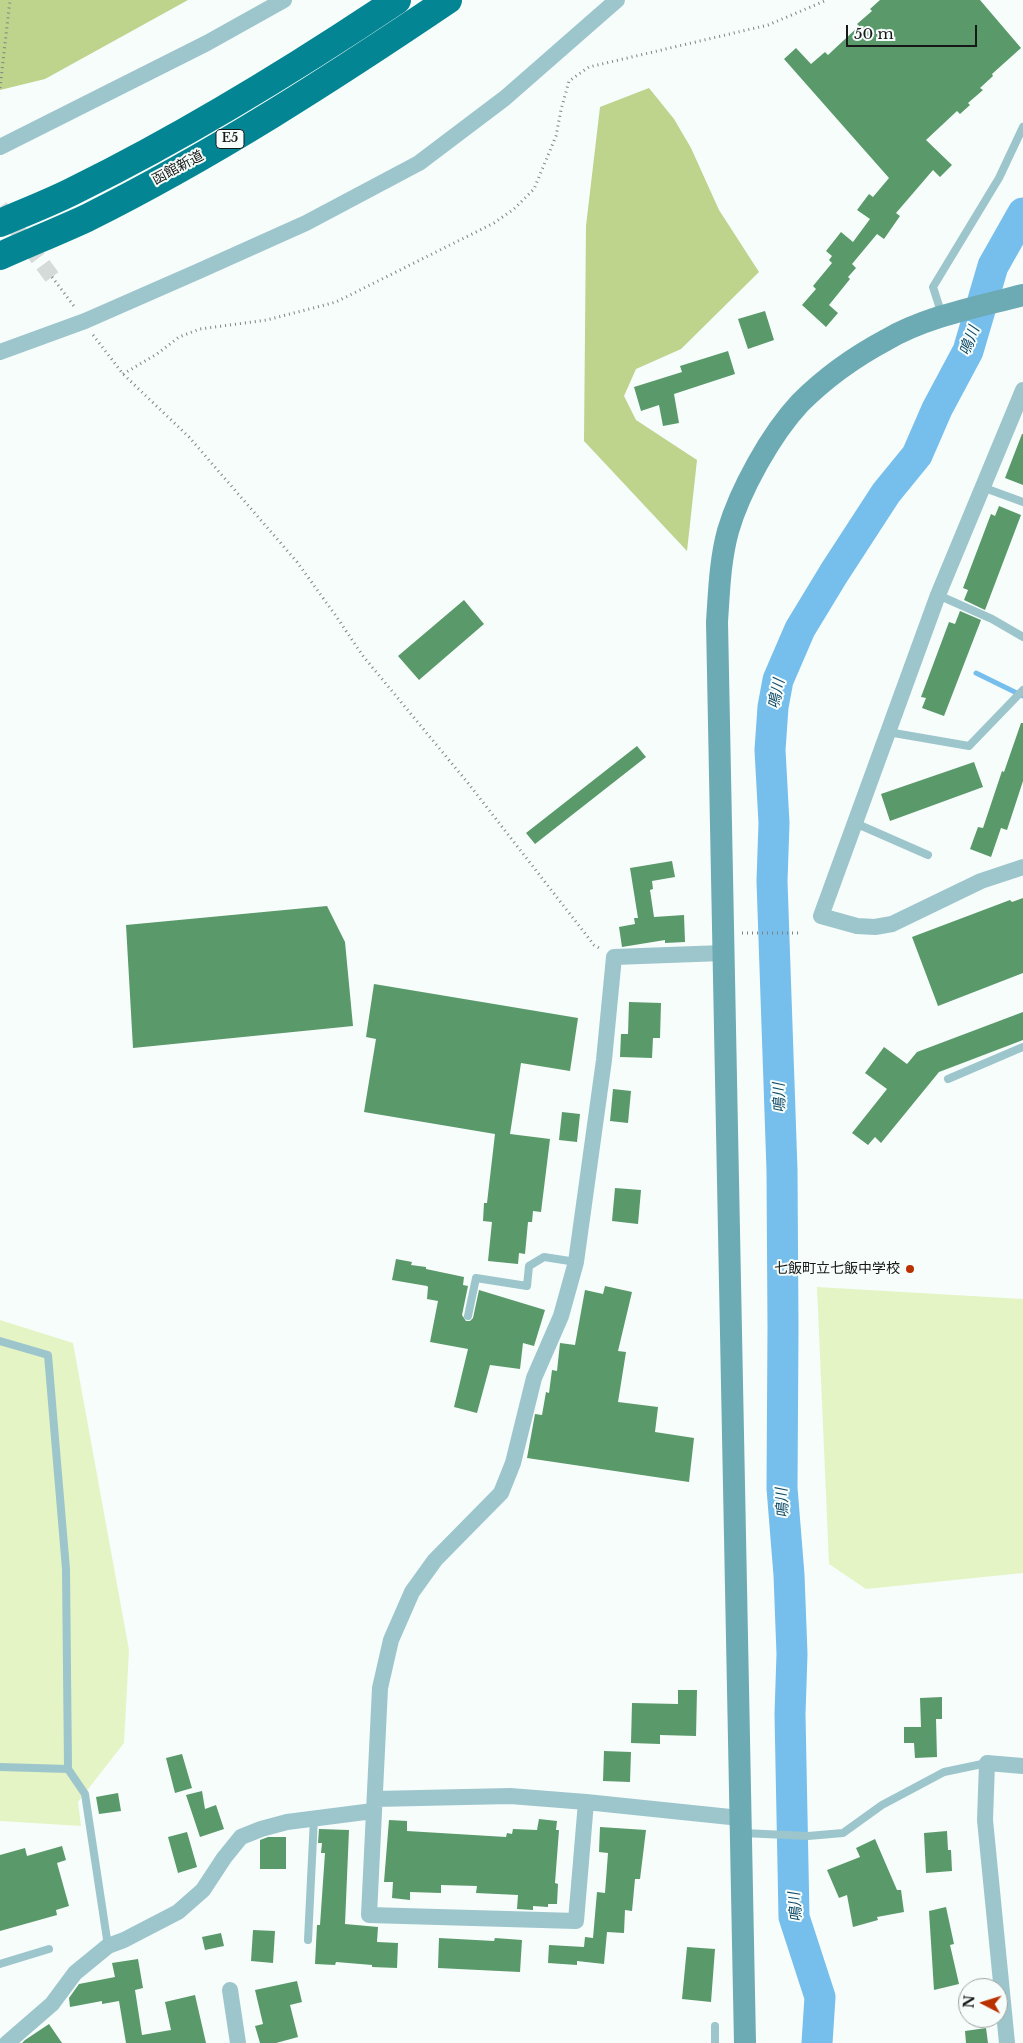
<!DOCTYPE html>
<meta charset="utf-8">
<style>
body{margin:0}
#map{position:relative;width:1023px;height:2043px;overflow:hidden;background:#f6fdfb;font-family:"Libre Baskerville",serif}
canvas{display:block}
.north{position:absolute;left:958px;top:1978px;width:50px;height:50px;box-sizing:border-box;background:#f6fdfb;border:1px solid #9ca2a0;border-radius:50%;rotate:275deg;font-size:14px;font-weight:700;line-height:20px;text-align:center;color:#161918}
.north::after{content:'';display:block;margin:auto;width:18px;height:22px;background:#ba3100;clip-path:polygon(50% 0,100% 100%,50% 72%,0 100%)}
.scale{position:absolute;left:846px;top:25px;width:131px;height:22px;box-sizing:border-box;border:2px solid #161918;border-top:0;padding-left:6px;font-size:15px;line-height:18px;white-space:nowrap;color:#161918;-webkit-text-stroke:4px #f6fdfb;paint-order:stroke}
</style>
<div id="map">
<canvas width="1023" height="2043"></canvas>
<div class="north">N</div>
<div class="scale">50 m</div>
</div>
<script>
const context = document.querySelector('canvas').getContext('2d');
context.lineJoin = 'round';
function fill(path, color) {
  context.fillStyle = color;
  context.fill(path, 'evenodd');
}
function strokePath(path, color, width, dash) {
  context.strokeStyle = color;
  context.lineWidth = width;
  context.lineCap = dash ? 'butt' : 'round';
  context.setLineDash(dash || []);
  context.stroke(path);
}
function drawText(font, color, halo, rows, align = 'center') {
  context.font = font + ' "Libre Baskerville","Noto Sans JP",serif';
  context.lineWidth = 4;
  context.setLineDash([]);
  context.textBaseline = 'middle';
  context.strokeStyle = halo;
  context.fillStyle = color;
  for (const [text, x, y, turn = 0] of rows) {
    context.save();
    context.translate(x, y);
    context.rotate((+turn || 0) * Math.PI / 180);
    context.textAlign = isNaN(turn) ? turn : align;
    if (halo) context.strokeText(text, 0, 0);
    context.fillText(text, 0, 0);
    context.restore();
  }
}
fill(new Path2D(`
 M 817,1287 L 1023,1299 L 1023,1573 L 866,1589 L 829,1564 Z
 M 0,1320 L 73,1343 L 129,1650 L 124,1743 L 78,1802 L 81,1826 L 0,1821 Z`), '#e5f4c4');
fill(new Path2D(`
 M 0,0 L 188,0 L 45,79 L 0,90 Z
 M 649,88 L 674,119 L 691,148 L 719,210 L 759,272 L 681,349 L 636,369 L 624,396 L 636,420 L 697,460 L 687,551 L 584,441 L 586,226 L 600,107 Z`), '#bed38c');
strokePath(new Path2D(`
 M 976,673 L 1023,696`), '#76beeb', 5);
strokePath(new Path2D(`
 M 817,2043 L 820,1997 L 794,1917 L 790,1714 L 792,1654 L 789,1575 L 782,1488 L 783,1328 L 782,1170 L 772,881 L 774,823 L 770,750 L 773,707 L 778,680 L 800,629 L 834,573 L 886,493 L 917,455 L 937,409 L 968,351 L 993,266 L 1023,213`), '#76beeb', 31);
fill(new Path2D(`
 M 880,0 L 980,0 L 1021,48 L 992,74 L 993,76 L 980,88 L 983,90 L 968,103 L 970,105 L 960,114 L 957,111 L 926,140 L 952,165 L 940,177 L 933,170 L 896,213 L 900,216 L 884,239 L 877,234 L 852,264 L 856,268 L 848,277 L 850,279 L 829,305 L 838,313 L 826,327 L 802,305 L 816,289 L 813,286 L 832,263 L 829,260 L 832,256 L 826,251 L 841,232 L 853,242 L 870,219 L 857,210 L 869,194 L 873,197 L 889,178 L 784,59 L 796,48 L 811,64 L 825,52 L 828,55 L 859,26 L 857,24 L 872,11 L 870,9 Z
 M 765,311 L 774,340 L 748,349 L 738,319 Z
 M 728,351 L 735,374 L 674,394 L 679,423 L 663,426 L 659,405 L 641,411 L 634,387 L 682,372 L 680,366 Z
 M 1022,434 L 1023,434 L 1023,485 L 1005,478 Z
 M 999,506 L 1021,515 L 985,610 L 964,600 L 968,590 L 963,588 L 991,514 L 995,516 Z
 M 464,600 L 484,624 L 419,680 L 398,656 Z
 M 960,611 L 981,620 L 944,716 L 922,708 L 926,698 L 921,697 L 949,622 L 955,624 Z
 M 1021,723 L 1023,723 L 1023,781 L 1007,830 L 1001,828 L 991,857 L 970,849 L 978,827 L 983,828 L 1002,771 L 1004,772 Z
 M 637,746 L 646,757 L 535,844 L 526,833 Z
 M 974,762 L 983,787 L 890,821 L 881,794 Z
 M 672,861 L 675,877 L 652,881 L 653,889 L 650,890 L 654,917 L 684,915 L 685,942 L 665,943 L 665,940 L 622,947 L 619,927 L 635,924 L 634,918 L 638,918 L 630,868 Z
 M 1023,898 L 1023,973 L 938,1006 L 912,937 L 1010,900 L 1012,902 Z
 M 327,906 L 345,942 L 353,1026 L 133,1048 L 126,925 Z
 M 374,984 L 578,1018 L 570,1071 L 521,1063 L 510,1134 L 550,1139 L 541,1212 L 533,1211 L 532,1222 L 528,1222 L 525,1254 L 519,1253 L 518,1264 L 488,1261 L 492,1222 L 483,1221 L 484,1203 L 487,1203 L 495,1134 L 364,1112 L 376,1039 L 366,1037 Z
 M 629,1002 L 661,1003 L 660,1038 L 653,1038 L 652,1058 L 620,1057 L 621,1034 L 628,1034 Z
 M 1023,1012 L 1023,1040 L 939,1072 L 881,1143 L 875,1137 L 868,1145 L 852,1133 L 887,1089 L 865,1073 L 884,1047 L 907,1064 L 917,1052 Z
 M 613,1089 L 631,1091 L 628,1123 L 610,1121 Z
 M 562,1112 L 580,1114 L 577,1142 L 559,1140 Z
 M 615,1188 L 641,1190 L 638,1224 L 612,1221 Z
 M 396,1259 L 412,1262 L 411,1265 L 426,1267 L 426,1269 L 464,1277 L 463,1285 L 468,1286 L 462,1315 L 466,1321 L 470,1321 L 473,1318 L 479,1290 L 545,1310 L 534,1346 L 523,1343 L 520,1369 L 490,1365 L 477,1413 L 454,1407 L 468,1349 L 430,1342 L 438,1301 L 427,1299 L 428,1287 L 427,1286 L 392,1280 Z
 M 605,1286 L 632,1292 L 618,1351 L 626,1352 L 618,1402 L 658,1407 L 655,1432 L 694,1438 L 689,1482 L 527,1458 L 535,1414 L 542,1415 L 546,1392 L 549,1393 L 552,1370 L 557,1371 L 560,1343 L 575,1345 L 585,1290 L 603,1294 Z
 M 678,1690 L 697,1690 L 696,1736 L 660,1735 L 660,1744 L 631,1743 L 632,1703 L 678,1704 Z
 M 942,1697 L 942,1719 L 936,1719 L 937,1757 L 915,1758 L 914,1743 L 904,1743 L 904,1727 L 921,1727 L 920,1698 Z
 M 604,1751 L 631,1752 L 630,1782 L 603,1781 Z
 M 182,1754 L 192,1788 L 175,1793 L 166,1758 Z
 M 202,1791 L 205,1809 L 216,1805 L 224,1829 L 200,1837 L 186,1795 Z
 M 118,1793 L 121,1811 L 99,1814 L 96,1797 Z
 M 539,1819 L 557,1821 L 556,1830 L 559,1830 L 555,1883 L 558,1884 L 557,1904 L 548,1904 L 548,1907 L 533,1906 L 533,1910 L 517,1909 L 518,1895 L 476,1893 L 477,1886 L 441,1885 L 441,1893 L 410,1892 L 410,1900 L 392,1898 L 393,1882 L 384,1882 L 389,1820 L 407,1821 L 407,1831 L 506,1837 L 507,1833 L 512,1834 L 513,1829 L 537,1830 Z
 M 600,1827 L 646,1830 L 640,1879 L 635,1879 L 632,1911 L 625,1910 L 624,1933 L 607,1932 L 604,1964 L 577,1961 L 577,1965 L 548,1963 L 549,1945 L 584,1947 L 585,1937 L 593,1938 L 597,1892 L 605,1893 L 608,1853 L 599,1852 Z
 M 319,1829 L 349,1830 L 345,1924 L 378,1927 L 377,1942 L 398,1943 L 397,1968 L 372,1967 L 372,1965 L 336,1962 L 335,1965 L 315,1964 L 317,1925 L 320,1925 L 325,1853 L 321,1853 L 322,1843 L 318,1843 Z
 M 947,1831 L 948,1850 L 951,1850 L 952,1871 L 926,1873 L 924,1833 Z
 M 187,1832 L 197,1867 L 178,1873 L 168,1837 Z
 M 268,1837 L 286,1837 L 286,1869 L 260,1869 L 260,1840 Z
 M 875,1839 L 897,1890 L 901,1890 L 904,1912 L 877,1917 L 878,1920 L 853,1927 L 847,1895 L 839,1898 L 827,1870 L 860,1857 L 856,1848 Z
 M 62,1846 L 66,1860 L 57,1863 L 69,1906 L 56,1910 L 57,1915 L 0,1931 L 0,1855 L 25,1848 L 27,1856 Z
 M 946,1907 L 954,1944 L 950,1945 L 959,1984 L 934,1990 L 929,1911 Z
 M 253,1930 L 275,1931 L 273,1963 L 251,1961 Z
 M 221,1933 L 224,1946 L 205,1950 L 202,1937 Z
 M 439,1938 L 494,1941 L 495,1938 L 522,1940 L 520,1972 L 438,1968 Z
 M 687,1947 L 715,1949 L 711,2002 L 682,1999 Z
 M 138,1959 L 143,1988 L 135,1990 L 142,2035 L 171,2030 L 165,2002 L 195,1995 L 206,2043 L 126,2043 L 119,2001 L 102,2004 L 102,2001 L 70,2007 L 69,1998 L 79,1984 L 115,1977 L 112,1963 Z
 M 297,1981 L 302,2002 L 290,2005 L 298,2037 L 276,2043 L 260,2043 L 255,2026 L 263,2024 L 255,1990 Z
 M 49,2024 L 62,2043 L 22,2043 L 25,2040 Z
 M 986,2028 L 988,2043 L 966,2043 L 965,2031 Z`), '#5a996a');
strokePath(new Path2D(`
 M 0,207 L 52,277`), '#d4dbd9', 16, [16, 8]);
strokePath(new Path2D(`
 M 0,88 L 10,0
 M 52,277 L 76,309
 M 93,335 L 123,374 L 189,437 L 297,562 L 336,616 L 363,656 L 468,783 L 594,945 L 601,949
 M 123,374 L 157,354 L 179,337 L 200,329 L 267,320 L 336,302 L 494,223 L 514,209 L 534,189 L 556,136 L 561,110 L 569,81 L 589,67 L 768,25 L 827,0
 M 742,933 L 798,933`), '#7f8482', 3, [1, 4]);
strokePath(new Path2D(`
 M 942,315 L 933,287 L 999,178 L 1023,127
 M 982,487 L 1023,502
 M 938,595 L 992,619 L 1023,637
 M 888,732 L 969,746 L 1023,690
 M 855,823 L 928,855
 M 948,1079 L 1023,1047
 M 468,1316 L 476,1278 L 527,1286 L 529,1266 L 544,1257 L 576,1262
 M 0,1341 L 48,1355 L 66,1569 L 68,1769 L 85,1794 L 108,1946
 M 0,1767 L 68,1769
 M 743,1833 L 808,1836 L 843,1833 L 882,1805 L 944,1772 L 987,1763
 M 308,1940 L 314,1818
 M 0,1964 L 49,1949
 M 715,2026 L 715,2043`), '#9dc5cc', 8);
strokePath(new Path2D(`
 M 0,147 L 207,43 L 284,0
 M 0,352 L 85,321 L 199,271 L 306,223 L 419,163 L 505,98 L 617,0
 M 1023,390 L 938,595 L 821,916 L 857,926 L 875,927 L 892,924 L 981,881 L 1023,867
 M 375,1799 L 510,1796 L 586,1802 L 740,1818
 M 586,1802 L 576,1921 L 369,1915 L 380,1688 L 391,1640 L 412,1592 L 435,1560 L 501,1493 L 513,1463 L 534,1378 L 561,1316 L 576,1262 L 604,1060 L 614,957 L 723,953
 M 230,1990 L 238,2043
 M 7,2043 L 52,2004 L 75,1973 L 108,1946 L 124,1940 L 178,1912 L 203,1890 L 224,1858 L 241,1837 L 261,1829 L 287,1822 L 373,1811
 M 1007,2043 L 985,1820 L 987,1763 L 1023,1766`), '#9dc5cc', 16);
strokePath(new Path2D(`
 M 745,2043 L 717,622 C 719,592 720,560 728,531 C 740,490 771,434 800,403 C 825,378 856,356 886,340 C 927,316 978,307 1023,295`), '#6caab4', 22);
strokePath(new Path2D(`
 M 0,223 C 25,212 52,202 77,189 C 188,134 294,69 397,0
 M 0,256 C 29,243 59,231 87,218 C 213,155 331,79 448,0`), '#038593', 28);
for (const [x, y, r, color] of [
 [910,1269,5,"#ba3100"]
]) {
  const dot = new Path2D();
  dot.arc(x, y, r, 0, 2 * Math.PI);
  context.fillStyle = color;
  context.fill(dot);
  strokePath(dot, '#f6fdfb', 2);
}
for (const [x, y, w] of [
 [230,139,28]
]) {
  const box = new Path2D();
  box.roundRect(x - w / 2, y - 9.5, w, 19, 4);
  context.fillStyle = '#f6fdfb';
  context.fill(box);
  strokePath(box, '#161918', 1);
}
drawText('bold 12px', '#161918', null, [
 ["E5",230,139]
]);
drawText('14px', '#161918', '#f6fdfb', [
 ["函館新道",178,168,-28]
]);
drawText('14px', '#161918', '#f6fdfb', [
 ["七飯町立七飯中学校",900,1269]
], 'right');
drawText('italic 15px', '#114a68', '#f6fdfb', [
 ["鳴川",970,341,-70],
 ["鳴川",777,694,-79],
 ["鳴川",780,1098,-92],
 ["鳴川",783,1503,-93],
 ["鳴川",796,1907,-95]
]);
</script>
